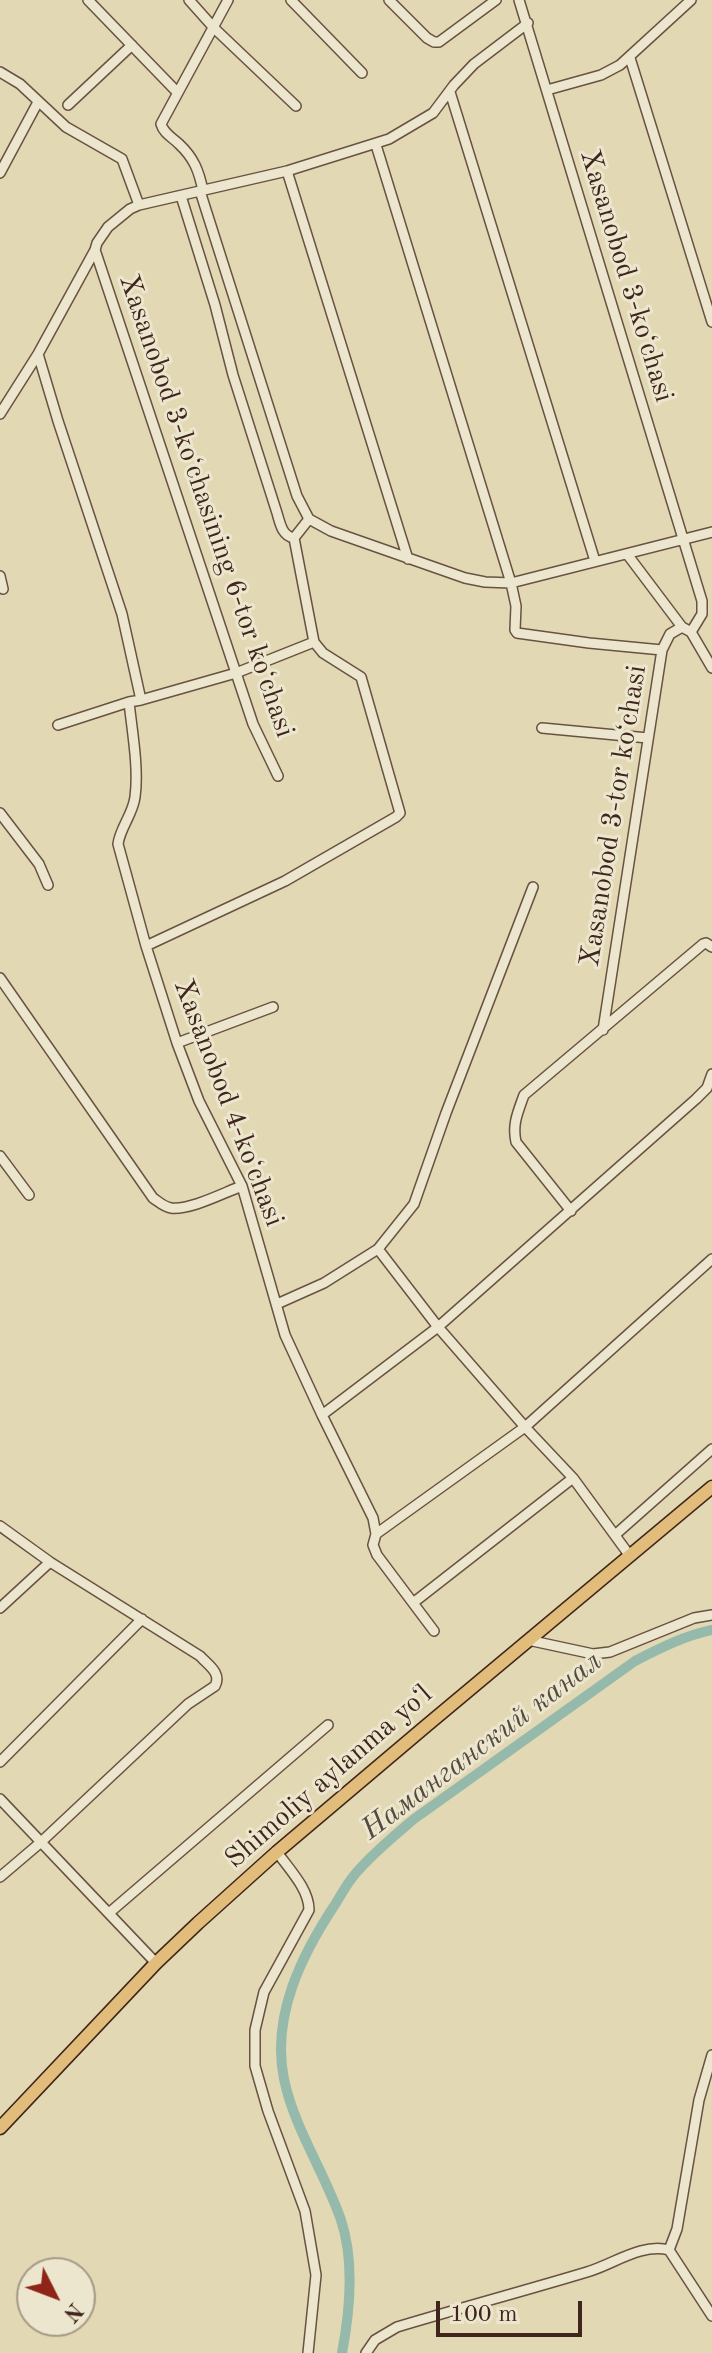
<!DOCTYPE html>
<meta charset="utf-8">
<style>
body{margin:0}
#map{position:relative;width:712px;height:2353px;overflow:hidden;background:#e2d8b3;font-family:"Old Standard TT",serif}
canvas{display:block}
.north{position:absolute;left:16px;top:2257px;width:80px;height:80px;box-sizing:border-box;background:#ece6ce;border:2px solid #a79987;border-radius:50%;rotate:132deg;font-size:22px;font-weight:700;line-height:32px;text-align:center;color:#3f251c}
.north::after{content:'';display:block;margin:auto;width:28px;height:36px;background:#8f2418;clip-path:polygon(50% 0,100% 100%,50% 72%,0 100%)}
.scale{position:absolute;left:436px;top:2301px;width:146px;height:36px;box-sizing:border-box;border:4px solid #3f251c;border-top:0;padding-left:10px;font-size:24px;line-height:28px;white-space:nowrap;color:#3f251c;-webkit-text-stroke:6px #ece6ce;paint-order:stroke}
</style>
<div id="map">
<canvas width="712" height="2353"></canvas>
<div class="north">N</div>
<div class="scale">100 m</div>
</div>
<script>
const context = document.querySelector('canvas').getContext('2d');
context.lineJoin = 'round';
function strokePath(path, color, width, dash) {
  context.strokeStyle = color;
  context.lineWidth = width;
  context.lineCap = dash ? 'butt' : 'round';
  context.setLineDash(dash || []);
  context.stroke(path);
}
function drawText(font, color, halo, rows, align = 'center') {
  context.font = font + ' "Old Standard TT",serif';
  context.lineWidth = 6;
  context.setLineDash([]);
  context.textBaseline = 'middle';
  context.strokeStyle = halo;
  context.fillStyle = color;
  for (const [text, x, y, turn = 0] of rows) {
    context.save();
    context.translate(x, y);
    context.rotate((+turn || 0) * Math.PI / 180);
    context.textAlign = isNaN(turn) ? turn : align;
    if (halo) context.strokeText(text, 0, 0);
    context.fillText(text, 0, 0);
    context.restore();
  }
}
strokePath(new Path2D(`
 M 342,2353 C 350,2311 355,2262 341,2220 C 325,2173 294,2128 284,2079 C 271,2016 302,1954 336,1903 C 342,1893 348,1882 356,1873 C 374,1852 394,1836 414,1819 L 635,1661 C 660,1648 684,1636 712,1630`), '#95baab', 10);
const minor = new Path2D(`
 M 88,0 L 177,92
 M 189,0 L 214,28 L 296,106
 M 291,0 L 362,73
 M 389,0 L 427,38 L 434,42 L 439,42 L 496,0
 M 519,0 L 702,601 L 702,614 L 691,632 L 712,668
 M 630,58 L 712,322
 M 0,72 L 20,84 L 66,127 L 122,159 L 139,205
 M 547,90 L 601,75 L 620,65 L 691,0
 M 450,92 L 595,561
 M 68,105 L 132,45
 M 376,145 L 511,583 L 516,606 L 515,630 L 517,633 L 589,643 L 662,650
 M 287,171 L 408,559
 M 0,173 L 38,102
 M 200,191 L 297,496 L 309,519 L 331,531 L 465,578 L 485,582 L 511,583 L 712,532
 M 203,191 C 199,171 194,158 179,144 C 172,137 164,134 161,124 L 228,0
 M 181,196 L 215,305 L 233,375 L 277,513 C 280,523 282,536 294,538
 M 95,250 L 253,724 L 278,776
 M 38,354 L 58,421 L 122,614 L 141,700
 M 0,414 L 38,354 L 95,250 L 97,243 L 108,227 L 130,209 L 139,205 L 287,171 L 389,139 L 433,113 L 454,85 L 474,64 L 528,23
 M 627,554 L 682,627
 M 0,576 L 3,589
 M 129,702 C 132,731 139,768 135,797 C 133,814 120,828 118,844 L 146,946 L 177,1043 L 199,1101 L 242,1186 L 285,1335 L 322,1415 L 373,1518 L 376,1534 L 373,1545 L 377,1555 L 434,1631
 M 58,725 L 129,702 L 141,700 L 236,673 L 314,642
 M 542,728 L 648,738
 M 0,813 L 39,864 L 48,885
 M 146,946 L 285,881 L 396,817 L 400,813 L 361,677 L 323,653 L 314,642 L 294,538 L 309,519
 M 0,978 L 153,1198 C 159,1202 164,1207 171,1208 C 191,1210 223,1193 242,1186
 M 603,1030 L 662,650 L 670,634 L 682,627 L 691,632
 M 177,1043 L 273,1007
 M 0,1156 L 29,1195
 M 571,1211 L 516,1142 C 512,1124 518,1112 524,1095 L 703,944 L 706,943 L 712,947
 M 378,1249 L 414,1204 L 446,1113 L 533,887
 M 277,1304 L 324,1283 L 378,1249 L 438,1327 L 525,1427 L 573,1478
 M 322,1415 L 438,1327 L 696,1099 L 707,1088 L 712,1074
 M 0,1526 L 50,1562 L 200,1656 C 208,1665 222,1673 215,1686 L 188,1704 L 40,1843 L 0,1877
 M 376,1534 L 525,1427 L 712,1259
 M 615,1535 L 712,1449
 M 413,1603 L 573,1478 L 630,1556
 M 0,1608 L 50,1562
 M 528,1640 L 593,1654 L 610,1652 L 694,1618 L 712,1615
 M 0,1762 L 142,1619
 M 0,1799 L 156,1963
 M 277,1852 C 289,1869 309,1889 309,1910 L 264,1992 L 255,2030 L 255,2066 L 268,2111 L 305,2211 L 316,2275 L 308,2353
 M 109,1913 L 328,1725
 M 669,2250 L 677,2229 L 699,2100 L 712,2055
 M 366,2353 L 375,2340 L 397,2327 C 460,2308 524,2291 587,2272 C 614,2264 641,2243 669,2250 L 712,2316`);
const major = new Path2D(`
 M 0,2128 L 156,1963 L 198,1923 L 277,1852 L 426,1726 L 712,1487`);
strokePath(minor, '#685242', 12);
strokePath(major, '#3f251c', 15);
strokePath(minor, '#ece6ce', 9);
strokePath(major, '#e1bc7a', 12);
drawText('28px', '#3f251c', '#ece6ce', [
 ["Xasanobod 3-koʻchasi",626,276,73],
 ["Xasanobod 3-koʻchasining 6-tor koʻchasi",206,506,71],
 ["Xasanobod 3-tor koʻchasi",614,816,-81],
 ["Xasanobod 4-koʻchasi",228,1103,69],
 ["Shimoliy aylanma yoʻl",329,1777,-41]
]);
drawText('italic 30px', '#544a40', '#ece6ce', [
 ["Наманганский канал",482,1746,-37]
]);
</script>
